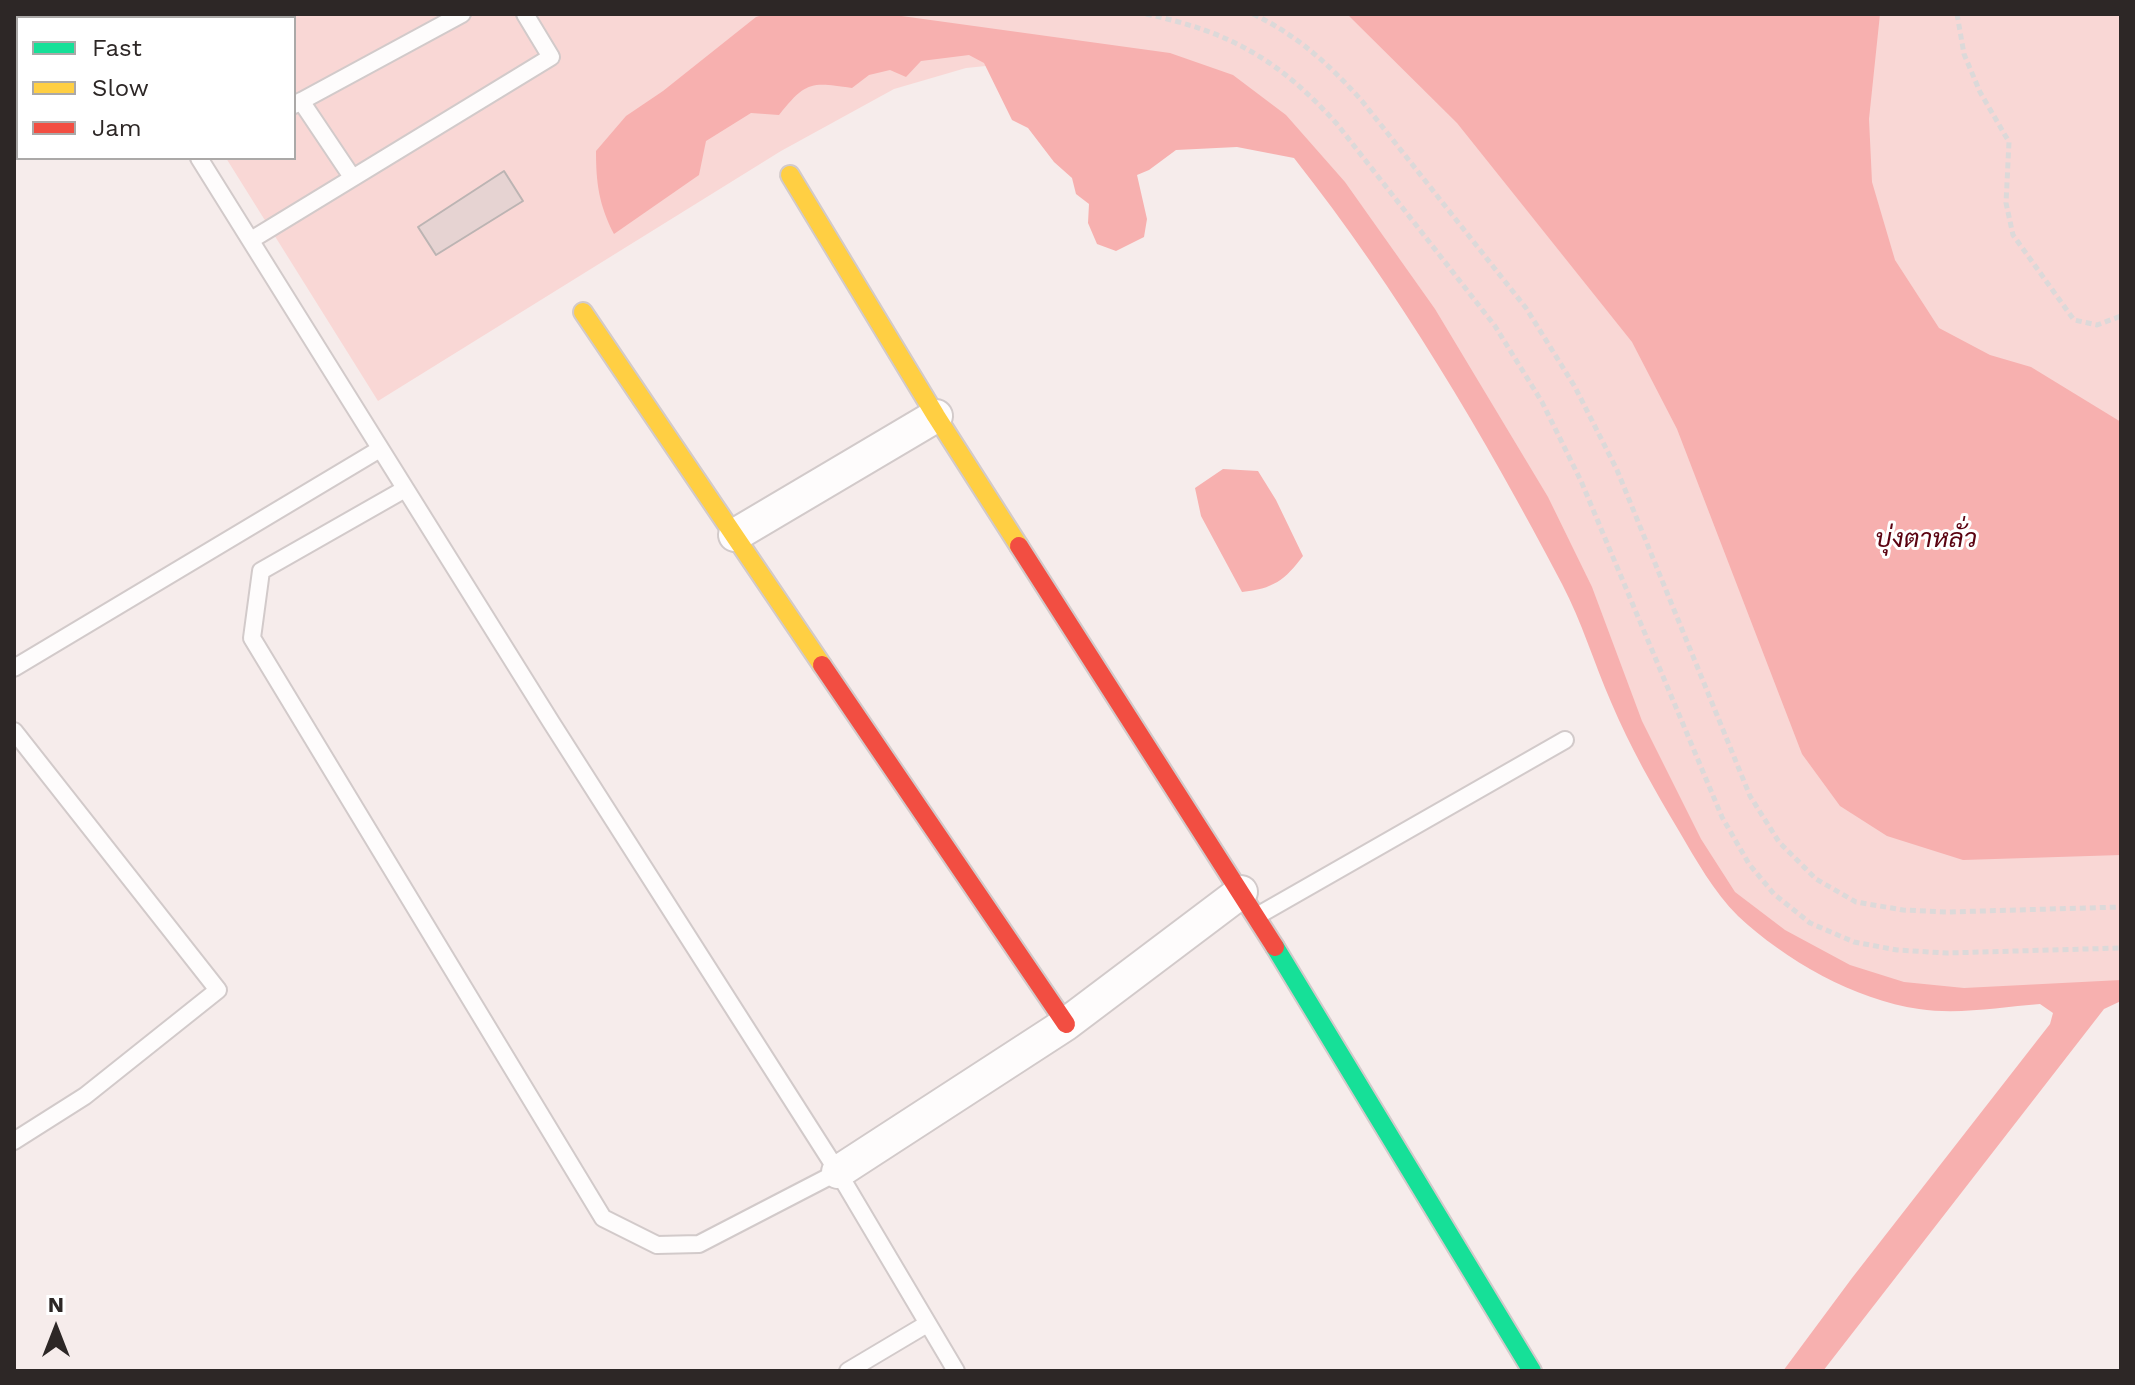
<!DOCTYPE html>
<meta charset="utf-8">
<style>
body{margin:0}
#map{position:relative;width:2135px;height:1385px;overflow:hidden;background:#f6eceb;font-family:"Work Sans",sans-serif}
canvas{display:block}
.frame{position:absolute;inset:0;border:16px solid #2d2726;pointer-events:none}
.legend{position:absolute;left:16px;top:16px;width:280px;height:144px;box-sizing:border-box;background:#fff;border:2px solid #aba9a8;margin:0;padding:10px 14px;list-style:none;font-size:24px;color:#2d2726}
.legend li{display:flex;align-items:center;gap:16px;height:40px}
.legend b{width:40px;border:2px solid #aba9a8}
.north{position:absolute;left:16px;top:1289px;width:80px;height:80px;-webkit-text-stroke:6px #fff;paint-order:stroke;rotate:0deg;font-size:22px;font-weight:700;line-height:32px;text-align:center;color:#2d2726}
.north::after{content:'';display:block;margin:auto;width:28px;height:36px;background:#2d2726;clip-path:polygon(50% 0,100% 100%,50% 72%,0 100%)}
</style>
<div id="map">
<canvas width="2135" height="1385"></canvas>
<div class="frame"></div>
<ul class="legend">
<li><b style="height:10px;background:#16e098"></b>Fast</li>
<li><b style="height:10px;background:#ffcf43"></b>Slow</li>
<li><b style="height:10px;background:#f24e42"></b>Jam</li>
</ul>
<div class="north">N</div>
</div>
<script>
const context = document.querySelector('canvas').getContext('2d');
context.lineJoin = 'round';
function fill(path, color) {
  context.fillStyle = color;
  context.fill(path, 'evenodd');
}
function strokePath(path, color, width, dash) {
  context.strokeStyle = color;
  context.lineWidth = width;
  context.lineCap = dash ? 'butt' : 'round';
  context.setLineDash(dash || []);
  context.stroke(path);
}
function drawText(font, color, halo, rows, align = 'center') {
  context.font = font + ' "Work Sans",Sarabun,sans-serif';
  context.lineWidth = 6;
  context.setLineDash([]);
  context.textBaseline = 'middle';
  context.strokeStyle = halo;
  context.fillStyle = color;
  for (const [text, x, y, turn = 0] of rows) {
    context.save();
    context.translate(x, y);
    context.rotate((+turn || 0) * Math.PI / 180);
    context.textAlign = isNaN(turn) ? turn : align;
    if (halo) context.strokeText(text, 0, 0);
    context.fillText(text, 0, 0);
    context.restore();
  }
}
fill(new Path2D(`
 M 136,14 L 2121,14 L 2121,991 L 1983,998 L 1810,969 L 1729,894 L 1679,817 L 1560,545 L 1312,161 L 1075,57 L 966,68 L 894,89 L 781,151 L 378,401 L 226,158 L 294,158 L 294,18 L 138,18 Z`), '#f9d7d5');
fill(new Path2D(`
 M 766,14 L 887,14 L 1170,53 L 1233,75 L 1286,115 L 1345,182 L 1435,309 L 1548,497 L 1592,587 L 1642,721 L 1701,839 L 1735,892 L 1785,930 L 1850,965 L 1904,982 L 1964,988 L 2121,980 L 2121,1001 L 2104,1009 L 1823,1371 L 1783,1371 L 1852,1278 L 2050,1024 L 2053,1013 L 2040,1004 C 2000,1007 1959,1015 1919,1009 C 1855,1000 1785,960 1738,916 C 1714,892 1696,860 1679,831 C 1654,789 1630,747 1611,702 C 1594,663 1582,622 1562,584 C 1484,435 1398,290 1294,158 L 1237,147 L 1176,150 L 1149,170 L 1137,175 L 1147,219 L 1144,237 L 1116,251 L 1097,244 L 1088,223 L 1089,204 L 1076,194 L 1072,178 L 1054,162 L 1028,128 L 1012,120 L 984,63 L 969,55 L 921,61 L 906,77 L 890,70 L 869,75 L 852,88 C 811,82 806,81 779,115 L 751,113 L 706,141 L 699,175 L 614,234 C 599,205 596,183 596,151 L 626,116 L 663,91 L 756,17 Z
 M 1347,14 L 1880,14 L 1869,119 L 1872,182 L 1895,260 L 1939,328 L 1990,355 L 2031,367 L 2121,422 L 2121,855 L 1963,860 L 1887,836 L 1840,806 L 1802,754 L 1677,429 L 1632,342 L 1457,123 Z
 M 1223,469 L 1258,471 L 1276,500 L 1303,556 C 1285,580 1273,589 1242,592 L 1201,516 L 1195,488 Z`), '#f7b0af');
const building = new Path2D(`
 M 504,171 L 523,201 L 436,255 L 418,227 Z`);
fill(building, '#e6d3d2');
strokePath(building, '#bcb4b3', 2);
const lane = new Path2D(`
 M 109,14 L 111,18
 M 301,101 L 352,177
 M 294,105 L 462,14
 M 199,158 L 551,722 L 838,1172 L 956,1371
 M 251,240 L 551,57 L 525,14
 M 405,489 L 261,571 L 252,638 L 603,1218 L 657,1245 L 699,1244 L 838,1172
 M 14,668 L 380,449
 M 14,731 L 218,990 L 85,1096 L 14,1141
 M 1257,916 L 1565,740
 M 848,1371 L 927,1324`);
const street = new Path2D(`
 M 735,535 L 936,416
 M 838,1172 L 1066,1024 L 1241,892`);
const fast = new Path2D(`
 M 1275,947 L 1532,1371`);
const slow = new Path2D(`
 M 790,175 L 936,416 L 1019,546
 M 583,312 L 822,665`);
const jam = new Path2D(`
 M 1019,546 L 1275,947
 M 822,665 L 1066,1024`);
strokePath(lane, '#d2caca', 20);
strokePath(street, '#d2caca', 36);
strokePath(fast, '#d2caca', 22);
strokePath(slow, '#d2caca', 22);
strokePath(jam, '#d2caca', 22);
strokePath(new Path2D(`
 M 1146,14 C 1231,32 1279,60 1337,124 L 1495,326 L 1542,402 L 1581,481 L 1722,817 L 1749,864 L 1774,894 L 1810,923 L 1854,942 L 1897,950 L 1947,953 L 2121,948
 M 1253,14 C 1297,35 1330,65 1362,101 L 1526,308 L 1575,387 L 1617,470 L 1750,796 L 1779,842 L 1816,879 L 1856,902 L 1903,910 L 1947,912 L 2121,907
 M 1957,14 L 1964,54 L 1980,92 L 2009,142 L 2006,203 L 2013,235 L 2074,320 L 2097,325 L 2121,316`), '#dcd9d9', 5, [6, 4]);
strokePath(lane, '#fefcfc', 16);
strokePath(street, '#fefcfc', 32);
strokePath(fast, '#16e098', 18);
strokePath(slow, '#ffcf43', 18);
strokePath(jam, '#f24e42', 18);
drawText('italic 26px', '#5b0311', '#fff', [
 ["บุ่งตาหลั่ว",1926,539]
]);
</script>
